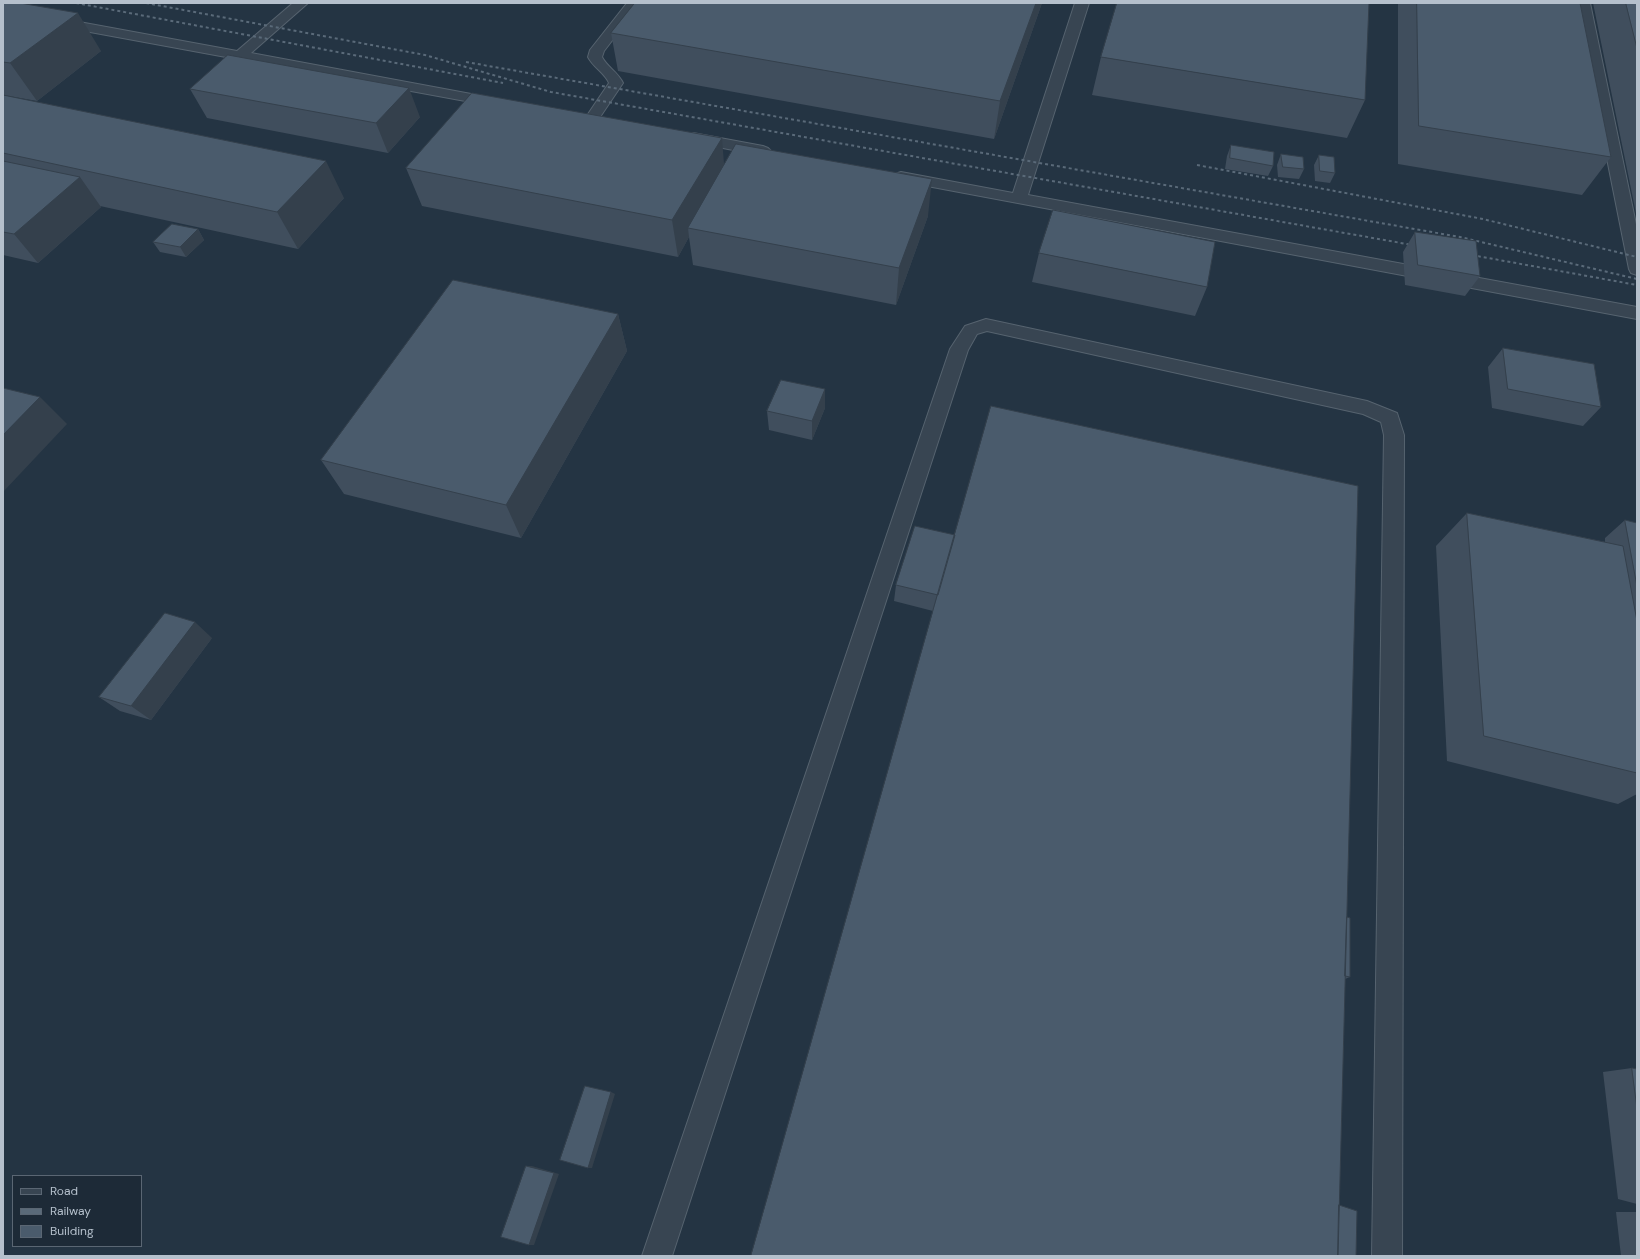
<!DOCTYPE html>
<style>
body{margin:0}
#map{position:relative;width:1640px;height:1259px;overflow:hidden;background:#243443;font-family:"DM Sans",sans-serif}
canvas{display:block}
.frame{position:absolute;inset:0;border:4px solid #b5c0cc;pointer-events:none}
.legend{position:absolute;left:12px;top:1175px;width:130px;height:72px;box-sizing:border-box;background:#1d2a37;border:1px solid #5a6673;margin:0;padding:5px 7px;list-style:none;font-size:12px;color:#b5c0cc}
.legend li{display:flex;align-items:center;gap:8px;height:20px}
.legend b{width:20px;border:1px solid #5a6673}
</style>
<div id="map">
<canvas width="1640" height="1259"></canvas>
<div class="frame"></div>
<ul class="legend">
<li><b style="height:5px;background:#384552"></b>Road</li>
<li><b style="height:5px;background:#5a6a79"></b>Railway</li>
<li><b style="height:11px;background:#4a5b6c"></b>Building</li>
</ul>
</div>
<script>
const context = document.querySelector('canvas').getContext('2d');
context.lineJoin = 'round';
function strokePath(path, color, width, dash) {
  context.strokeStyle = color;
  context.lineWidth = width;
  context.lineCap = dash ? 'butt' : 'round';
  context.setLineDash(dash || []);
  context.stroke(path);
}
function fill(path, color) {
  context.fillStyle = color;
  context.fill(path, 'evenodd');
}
const minor = new Path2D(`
 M 293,3 L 308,3 L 251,53 L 498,99 L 503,100 L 505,103 L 503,106 L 498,107 L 3,16 L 3,8 L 237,51 Z
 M 627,3 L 641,3 L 604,51 L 602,57 C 607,67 618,72 623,83 L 596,123 L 591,124 L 586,123 L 584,120 L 609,83 C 605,73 593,67 588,57 L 590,50 Z
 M 1075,3 L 1089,3 L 1028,195 L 1637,307 L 1637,319 L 895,180 L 893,177 L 895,174 L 901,172 L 1013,193 Z
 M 1576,3 L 1590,3 L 1637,229 L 1637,275 L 1631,273 L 1629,269 Z
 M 693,133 L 763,146 L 768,148 L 771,151 L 768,154 L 763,156 L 688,141 L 685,138 L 688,135 Z
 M 986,319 L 1367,401 L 1397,413 L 1404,435 L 1402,1256 L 1372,1256 L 1384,435 L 1381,422 L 1363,414 L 987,331 L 977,334 L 968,350 L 672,1256 L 642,1256 L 950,349 L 965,326 Z`);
strokePath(minor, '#56636f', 2);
fill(minor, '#384552');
strokePath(new Path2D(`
 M 76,3 L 503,83
 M 146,3 L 425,55 L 551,92 L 1418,246
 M 466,62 L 1460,237 L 1637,279
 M 1197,165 L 1483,219 L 1637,257
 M 1466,254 L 1637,285`), '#5a6a79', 2, [3, 3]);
fill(new Path2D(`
 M 3,3 L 101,51 L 37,101 L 3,95 Z
 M 1042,3 L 994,139 L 618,71 L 611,33 Z
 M 1398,3 L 1580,3 L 1611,157 L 1582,195 L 1398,164 Z
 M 1593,3 L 1637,3 L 1637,218 Z
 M 1101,57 L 1365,100 L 1347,138 L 1092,95 Z
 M 190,89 L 420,117 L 388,153 L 207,118 Z
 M 3,95 L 344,198 L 298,249 L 100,206 L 101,207 L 38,263 L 3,255 Z
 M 1231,145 L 1273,166 L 1268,176 L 1225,169 L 1227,156 Z
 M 1281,154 L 1304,169 L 1299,179 L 1278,177 L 1277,165 Z
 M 1319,155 L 1335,173 L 1330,183 L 1315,181 L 1314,165 Z
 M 724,165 L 928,216 L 896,305 L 693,265 L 689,237 L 678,257 L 422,206 L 406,168 Z
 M 198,229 L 204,240 L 186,257 L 160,252 L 153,242 Z
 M 1415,232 L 1480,276 L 1465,296 L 1405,285 L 1403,252 Z
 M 1039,253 L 1207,287 L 1195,316 L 1032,282 Z
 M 618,314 L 627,351 L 521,538 L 344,494 L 321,460 Z
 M 1503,348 L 1601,407 L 1583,426 L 1492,408 L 1488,367 Z
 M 825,389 L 825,408 L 812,440 L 769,430 L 767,411 Z
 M 1467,513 L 1605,542 L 1605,538 L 1625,520 L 1637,523 L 1637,794 L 1618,804 L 1447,761 L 1436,546 Z
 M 915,526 L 1347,917 L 1350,977 L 1345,979 L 1339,1205 L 1356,1256 L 933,611 L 894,601 L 896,585 Z
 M 212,638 L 151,720 L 120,711 L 99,697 Z
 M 1632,1068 L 1637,1069 L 1637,1204 L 1618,1199 L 1603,1072 Z
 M 1616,1212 L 1637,1212 L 1637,1256 L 1621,1256 Z`), '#404e5d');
fill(new Path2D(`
 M 1036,3 L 1042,3 L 994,139 L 1000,101 Z
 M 78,13 L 101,51 L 37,101 L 10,63 Z
 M 409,88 L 420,117 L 388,153 L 376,123 Z
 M 722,138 L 725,176 L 688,228 L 689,237 L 678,257 L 672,220 Z
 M 326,161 L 344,198 L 298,249 L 277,212 Z
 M 80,177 L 101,207 L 38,263 L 14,234 Z
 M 932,179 L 928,216 L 896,305 L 899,268 Z
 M 198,229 L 204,240 L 186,257 L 180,247 Z
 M 618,314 L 627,351 L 521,538 L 506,505 Z
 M 825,389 L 825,408 L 812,440 L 812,421 Z
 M 40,397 L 67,424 L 3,492 L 3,435 Z
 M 195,622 L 212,638 L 151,720 L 131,706 Z
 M 611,1092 L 615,1094 L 592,1168 L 588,1168 Z
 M 526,1166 L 532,1166 L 559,1174 L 534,1245 L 529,1245 Z`), '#34404c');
const building = new Path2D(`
 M 3,3 L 20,3 L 78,13 L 10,63 L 3,62 Z
 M 635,3 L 1036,3 L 1000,101 L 611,33 Z
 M 1117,3 L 1369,3 L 1365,100 L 1101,57 Z
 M 1417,3 L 1580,3 L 1611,157 L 1419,126 Z
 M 1626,3 L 1637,3 L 1637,48 Z
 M 228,55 L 409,88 L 376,123 L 190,89 Z
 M 472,93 L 722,138 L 672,220 L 406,168 Z
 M 3,95 L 326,161 L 277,212 L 3,153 Z
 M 736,144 L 932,179 L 899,268 L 688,228 Z
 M 1231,145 L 1274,152 L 1273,166 L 1230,158 Z
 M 1281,154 L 1303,157 L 1304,169 L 1283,167 Z
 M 1319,155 L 1334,157 L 1335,173 L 1320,171 Z
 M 3,161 L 80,177 L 14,234 L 3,232 Z
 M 1053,210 L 1215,242 L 1207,287 L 1039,253 Z
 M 172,224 L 198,229 L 180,247 L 153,242 Z
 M 1415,232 L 1476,241 L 1480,276 L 1418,265 Z
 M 453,280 L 618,314 L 506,505 L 321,460 Z
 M 1503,348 L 1594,364 L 1601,407 L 1508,389 Z
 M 781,380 L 825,389 L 812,421 L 767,411 Z
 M 3,388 L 40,397 L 3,435 Z
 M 991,406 L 1358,486 L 1338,1256 L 751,1256 Z
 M 1467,513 L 1623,546 L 1637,621 L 1637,773 L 1484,736 Z
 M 1625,520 L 1637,523 L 1637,586 Z
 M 915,526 L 955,535 L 938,595 L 896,585 Z
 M 165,613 L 195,622 L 131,706 L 99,697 Z
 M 1347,917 L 1350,918 L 1350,977 L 1345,976 Z
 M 1632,1068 L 1637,1069 L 1637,1108 Z
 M 585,1086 L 611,1092 L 588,1168 L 560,1160 Z
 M 526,1166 L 554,1173 L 529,1245 L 501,1237 Z
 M 1339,1205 L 1357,1211 L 1356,1256 L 1338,1256 Z`);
fill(building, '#4a5b6c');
strokePath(building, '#34404c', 1);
</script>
